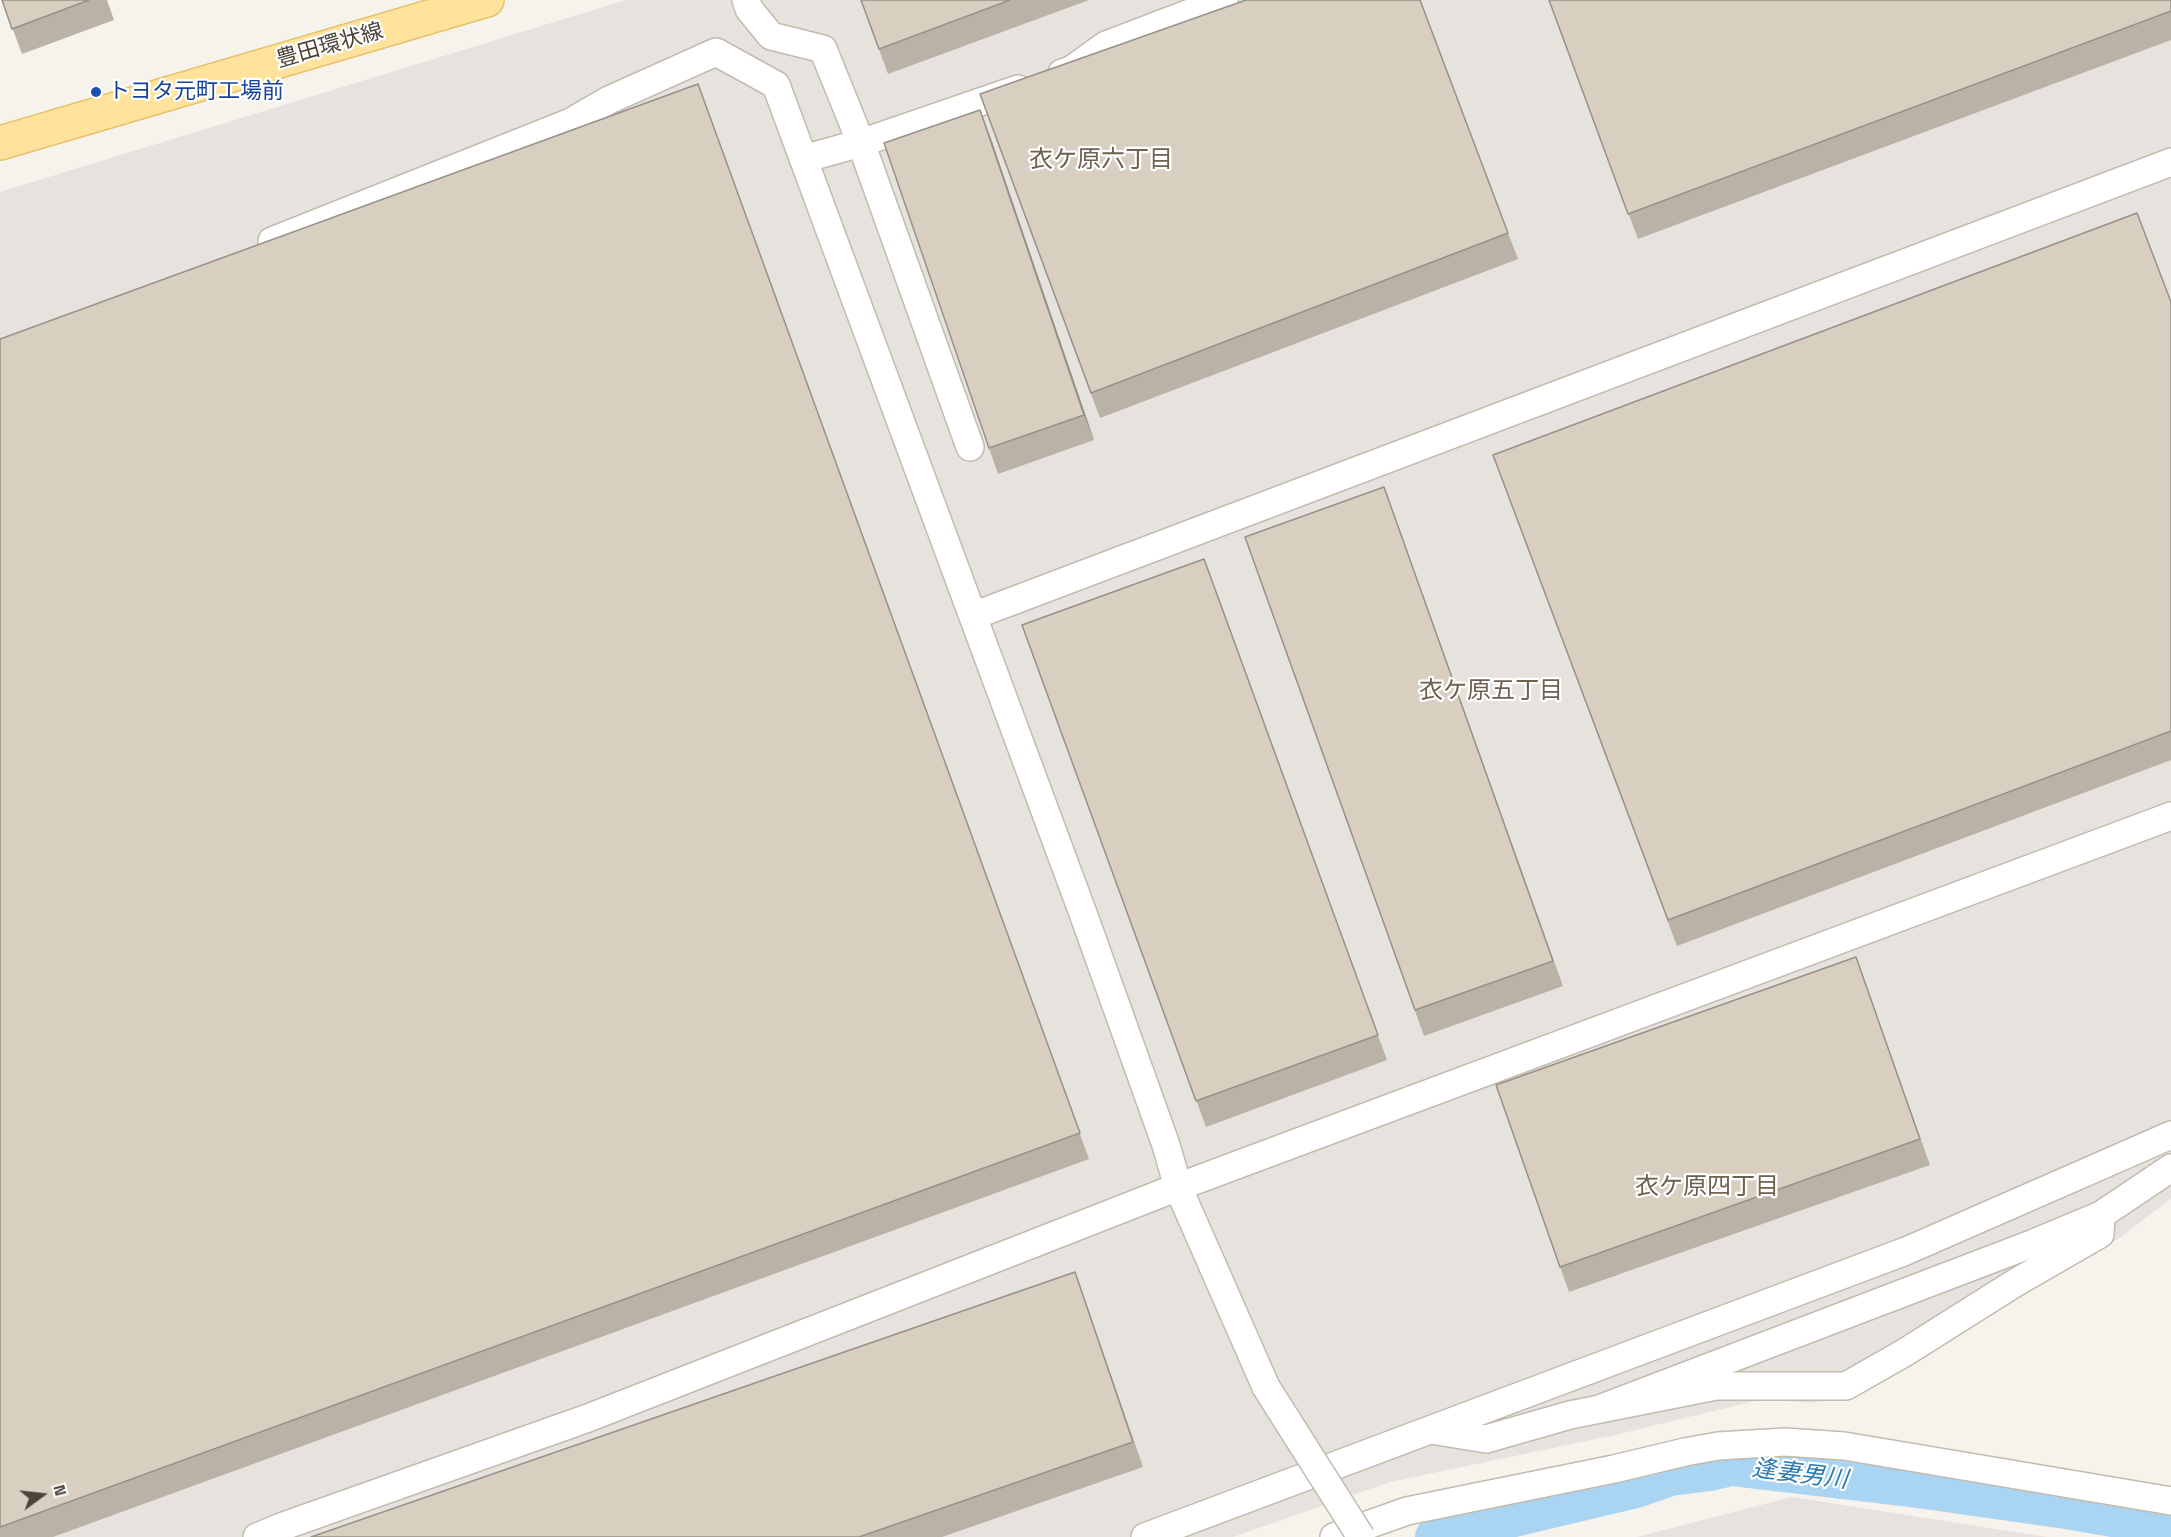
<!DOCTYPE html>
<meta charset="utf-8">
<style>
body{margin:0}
#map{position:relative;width:2171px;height:1537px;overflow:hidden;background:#f6f3ec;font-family:"Space Grotesk",sans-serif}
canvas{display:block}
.north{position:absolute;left:12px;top:1465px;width:60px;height:60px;-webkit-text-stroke:4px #fff;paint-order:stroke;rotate:75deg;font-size:16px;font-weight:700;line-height:24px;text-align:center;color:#4b4439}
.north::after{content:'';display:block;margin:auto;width:21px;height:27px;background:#4b4439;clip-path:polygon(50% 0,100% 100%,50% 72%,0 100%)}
</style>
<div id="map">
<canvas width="2171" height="1537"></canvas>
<div class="north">N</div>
</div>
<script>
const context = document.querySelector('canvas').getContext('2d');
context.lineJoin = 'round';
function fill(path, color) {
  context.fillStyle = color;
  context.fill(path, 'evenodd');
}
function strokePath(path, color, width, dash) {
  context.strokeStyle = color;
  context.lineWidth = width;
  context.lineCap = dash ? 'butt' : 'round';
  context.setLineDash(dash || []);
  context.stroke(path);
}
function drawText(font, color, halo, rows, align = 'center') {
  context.font = font + ' "Space Grotesk","Noto Sans JP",sans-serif';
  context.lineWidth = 4.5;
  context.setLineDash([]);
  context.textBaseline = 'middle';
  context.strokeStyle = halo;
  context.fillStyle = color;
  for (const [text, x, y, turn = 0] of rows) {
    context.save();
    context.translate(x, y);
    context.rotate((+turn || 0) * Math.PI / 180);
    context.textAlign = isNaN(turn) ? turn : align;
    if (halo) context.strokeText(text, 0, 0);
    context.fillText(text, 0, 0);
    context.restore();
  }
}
fill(new Path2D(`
 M 626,0 L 2171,0 L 2171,1199 L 2118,1239 L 1854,1396 L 1811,1403 L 1763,1399 L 1615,1435 L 1390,1482 L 1233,1537 L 0,1537 L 0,192 Z
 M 1792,1497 L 2047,1537 L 1637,1537 Z`), '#e6e2dd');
strokePath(new Path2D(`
 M 1434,1537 L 1636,1489 L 1670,1477 L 1710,1472 L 1731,1467 L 1918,1489 L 2066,1510 L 2171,1528`), '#a9d4f2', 38);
const minor = new Path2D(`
 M 746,0 L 749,9 L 771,36 L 823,49 L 861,143 L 970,447
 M 1062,73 L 1071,70 L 1106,45 L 1224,0
 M 803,159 L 861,143 L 1018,89
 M 272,241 L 571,122 L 609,100 L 716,52 L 776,85 L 1084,916 L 1166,1145 L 1178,1187 L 1266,1387
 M 973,616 L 2171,162
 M 2101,1215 L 2171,1168
 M 1431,1430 L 1486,1439 L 1570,1415 L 1716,1386 L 1846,1386 L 1904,1353 L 2015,1283 L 2100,1234 L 2101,1215 L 2034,1243 L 1599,1409
 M 257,1537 L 281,1527 L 588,1418 L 1178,1187 L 2171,816
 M 1145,1537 L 1906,1251 L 2171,1135
 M 1334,1537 L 1407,1511 L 1614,1469 L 1685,1452 L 1718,1446 L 1785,1442 L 1844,1446 L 2171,1501`);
const major = new Path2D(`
 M 0,143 L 487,0`);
strokePath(minor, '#c2bbae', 30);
strokePath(major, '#e6c16a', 36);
strokePath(minor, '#fff', 27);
strokePath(major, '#ffe39c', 33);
const minorBridge = new Path2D(`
 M 1266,1387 L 1361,1537`);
strokePath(minorBridge, '#c2bbae', 30, []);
strokePath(minorBridge, '#fff', 27);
fill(new Path2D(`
 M 2,0 L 107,0 L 114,20 L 22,54 Z
 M 861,0 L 1089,0 L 888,74 Z
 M 1549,0 L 2171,0 L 2171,40 L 1638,239 Z
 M 698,84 L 1089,1159 L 53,1537 L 0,1537 L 0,339 Z
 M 980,94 L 1508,233 L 1518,259 L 1100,418 Z
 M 990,136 L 1094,440 L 998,474 L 989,448 Z
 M 2171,302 L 2171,760 L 1677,946 L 1493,455 Z
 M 1384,487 L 1563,986 L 1424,1036 L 1245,537 Z
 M 1204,559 L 1387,1060 L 1206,1127 L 1022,625 Z
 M 1856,957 L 1930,1165 L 1569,1292 L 1496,1085 Z
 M 1084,1297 L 1143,1467 L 942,1537 L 311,1537 Z`), '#bab2a6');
fill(new Path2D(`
 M 980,110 L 990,136 L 1094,440 L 1084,415 Z`), '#979187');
const building = new Path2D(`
 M 2,0 L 89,0 L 12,29 Z
 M 861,0 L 1010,0 L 879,49 Z
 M 1246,0 L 1420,0 L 1508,233 L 1091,393 L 980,94 Z
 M 1549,0 L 2171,0 L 2171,11 L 1628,214 Z
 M 698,84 L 1080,1133 L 0,1527 L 0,339 Z
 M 980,110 L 1084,415 L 989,448 L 884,143 Z
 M 2137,213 L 2171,302 L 2171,731 L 1668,920 L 1493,455 Z
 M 1384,487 L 1553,961 L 1415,1010 L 1245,537 Z
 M 1204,559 L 1378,1035 L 1196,1101 L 1022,625 Z
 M 1856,957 L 1920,1139 L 1560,1267 L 1496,1085 Z
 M 1075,1272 L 1133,1442 L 859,1537 L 311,1537 Z`);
fill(building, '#d8cfc1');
strokePath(building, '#979187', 1.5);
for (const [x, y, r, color] of [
 [96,92,6,"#1a4fb4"]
]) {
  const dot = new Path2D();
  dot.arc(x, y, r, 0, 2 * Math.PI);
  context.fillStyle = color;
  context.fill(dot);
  strokePath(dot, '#fff', 2);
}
drawText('22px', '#4b4439', '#fff', [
 ["豊田環状線",330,46,-16]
]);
drawText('22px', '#164399', '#fff', [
 ["トヨタ元町工場前",108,92]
], 'left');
drawText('24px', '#6e6250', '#fff', [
 ["衣ケ原六丁目",1101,160],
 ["衣ケ原五丁目",1491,691],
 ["衣ケ原四丁目",1707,1187]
]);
drawText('italic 24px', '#2e7ab2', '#fff', [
 ["逢妻男川",1800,1475,7]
]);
</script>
